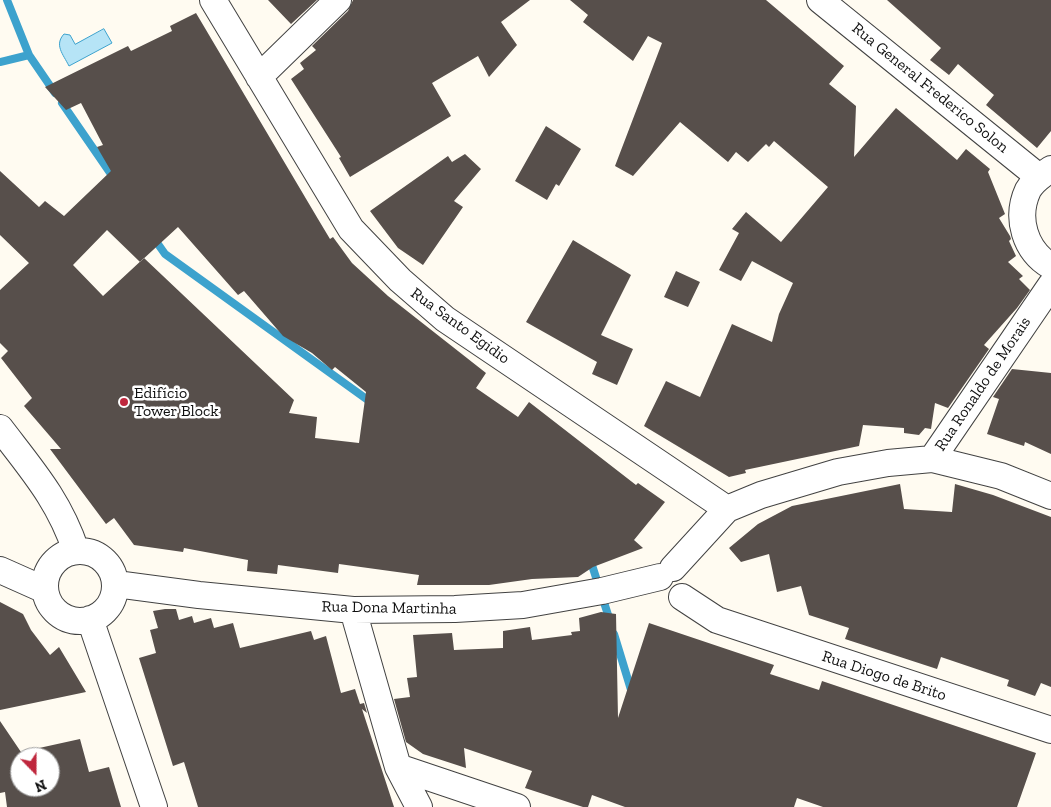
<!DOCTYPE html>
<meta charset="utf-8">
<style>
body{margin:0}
#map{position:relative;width:1051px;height:807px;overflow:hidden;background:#fffbf1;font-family:"Zilla Slab",serif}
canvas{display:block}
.north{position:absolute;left:10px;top:747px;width:50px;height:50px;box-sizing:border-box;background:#fff;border:1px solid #9f9f9f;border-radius:50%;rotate:158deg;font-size:14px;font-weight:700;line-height:20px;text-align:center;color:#0f0f0f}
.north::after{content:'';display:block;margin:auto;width:18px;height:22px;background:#bf273d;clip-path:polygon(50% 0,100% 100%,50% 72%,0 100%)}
</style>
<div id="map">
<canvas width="1051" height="807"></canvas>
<div class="north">N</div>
</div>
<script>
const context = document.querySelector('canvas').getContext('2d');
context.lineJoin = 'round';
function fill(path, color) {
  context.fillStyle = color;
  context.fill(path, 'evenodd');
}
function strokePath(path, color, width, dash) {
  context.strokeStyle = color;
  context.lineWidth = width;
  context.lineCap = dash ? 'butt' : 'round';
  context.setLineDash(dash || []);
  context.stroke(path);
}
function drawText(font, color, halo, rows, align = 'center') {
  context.font = font + ' "Zilla Slab",serif';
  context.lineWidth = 5;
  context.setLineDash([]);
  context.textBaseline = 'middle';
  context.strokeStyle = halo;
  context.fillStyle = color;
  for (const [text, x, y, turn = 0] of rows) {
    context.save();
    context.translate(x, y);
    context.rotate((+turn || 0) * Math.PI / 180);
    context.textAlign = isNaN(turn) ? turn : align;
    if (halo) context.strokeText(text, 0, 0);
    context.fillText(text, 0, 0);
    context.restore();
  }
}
const water = new Path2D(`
 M 104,29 L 112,43 L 69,66 C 63,54 54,45 64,34 L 70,35 L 75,44 Z`);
fill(water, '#b6e4f6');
strokePath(water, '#3da2cd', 1);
strokePath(new Path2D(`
 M 7,0 L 29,55 L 55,93
 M 0,62 L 29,55
 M 62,103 L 115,180
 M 153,237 L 165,254 L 372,403
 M 588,559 L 591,562 L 610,621
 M 614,634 L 632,693`), '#3da2cd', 8);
fill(new Path2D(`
 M 268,0 L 317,0 L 291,24 Z
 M 353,0 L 530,0 L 501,22 L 517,45 L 489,77 L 478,56 L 432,83 L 451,116 L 350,177 L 339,158 L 341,157 L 291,79 L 304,69 L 300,63 L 316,50 L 312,46 L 348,11 Z
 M 570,0 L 766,0 L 844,66 L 829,84 L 856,106 L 854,157 L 896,108 L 957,160 L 966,149 L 990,169 L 988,172 L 1005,214 L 999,218 L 1010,236 L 1011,239 L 1009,241 L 1016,256 L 1008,262 L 1023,276 L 1019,279 L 1030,290 L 1017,308 L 984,345 L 989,349 L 948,408 L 935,403 L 931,429 L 925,428 L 919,435 L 904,433 L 904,428 L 863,425 L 859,446 L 745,470 L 746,473 L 729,477 L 644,426 L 666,381 L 700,397 L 732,324 L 772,342 L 779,314 L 793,283 L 752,261 L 741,281 L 719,270 L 739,233 L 732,229 L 746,212 L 781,242 L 828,187 L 774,141 L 769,147 L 766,144 L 748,162 L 736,152 L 728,162 L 680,122 L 633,176 L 615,166 L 662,43 L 648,36 L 633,61 L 583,22 L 588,15 Z
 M 887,0 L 1051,0 L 1051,131 L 1037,148 L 986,105 L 994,95 L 958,64 L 949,75 L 930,60 L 941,48 Z
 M 196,13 L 318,219 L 330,239 L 333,237 L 352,263 L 388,296 L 486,373 L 476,388 L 518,417 L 529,402 L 636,485 L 638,483 L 665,502 L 634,540 L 643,548 L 593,567 L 578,577 L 532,579 L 489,585 L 417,585 L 419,575 L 339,564 L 338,573 L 278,565 L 277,574 L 247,571 L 248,560 L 184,548 L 183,552 L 134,545 L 114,518 L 106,524 L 50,449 L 61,449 L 24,406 L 32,398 L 1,358 L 8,351 L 0,343 L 0,290 L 29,263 L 0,235 L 0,171 L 39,207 L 45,201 L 64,216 L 111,171 L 97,147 L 103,145 L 81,103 L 66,110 L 45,87 L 128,46 L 131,51 L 172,31 L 170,26 ZM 178,227 L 238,295 L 244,291 L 283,336 L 312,353 L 332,370 L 335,367 L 366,392 L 359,443 L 315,438 L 317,417 L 289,413 L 294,400 L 144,258 L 103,296 L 73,265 L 107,230 L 140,262 Z
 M 546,126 L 581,149 L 559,186 L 556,184 L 547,200 L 515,181 Z
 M 465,154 L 481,169 L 454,201 L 463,207 L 423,265 L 398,248 L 370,211 L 448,156 L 452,162 Z
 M 573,240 L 631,275 L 601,335 L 633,349 L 617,385 L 592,374 L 597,362 L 526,322 Z
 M 676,271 L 700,282 L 688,307 L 664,297 Z
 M 1012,369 L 1051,373 L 1051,454 L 1025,442 L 1024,446 L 987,434 L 999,399 L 993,397 Z
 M 900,484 L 904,509 L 952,512 L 955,484 L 993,495 L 1051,517 L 1051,687 L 1041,683 L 1035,696 L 1007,686 L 1009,680 L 941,657 L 937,669 L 845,639 L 849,628 L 809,615 L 801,586 L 777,592 L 769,554 L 741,562 L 729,548 L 758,524 L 792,506 Z
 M 0,602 L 23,614 L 31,630 L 50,655 L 59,647 L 86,692 L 0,710 Z
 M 165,609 L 176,609 L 179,620 L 192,616 L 194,623 L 211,618 L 214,628 L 233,623 L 240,648 L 311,631 L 314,640 L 326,636 L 341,693 L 355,689 L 360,704 L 364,703 L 367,713 L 362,709 L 394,807 L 198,807 L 184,762 L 173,766 L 139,658 L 156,653 L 150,630 L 158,628 L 153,611 Z
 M 601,612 L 616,614 L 618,718 L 649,623 L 774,665 L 770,674 L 819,690 L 822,681 L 1036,753 L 1017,807 L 823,807 L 797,798 L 794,807 L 625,807 L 592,795 L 588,807 L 583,807 L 525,788 L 532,771 L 464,748 L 466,768 L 423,754 L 406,742 L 394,699 L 410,697 L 407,678 L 417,677 L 413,635 L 452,633 L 454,650 L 503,648 L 503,631 L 530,627 L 532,640 L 572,635 L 571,632 L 580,631 L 579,618 Z
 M 0,721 L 21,752 L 80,739 L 89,772 L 109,767 L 121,807 L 7,807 L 5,792 L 0,793 ZM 20,757 L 50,757 L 50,787 L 20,787 Z`), '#574f4b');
const street = new Path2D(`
 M 213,0 L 351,229 L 400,280 L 445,319 L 727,509
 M 820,0 L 1039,177
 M 259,77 L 338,0
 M 1051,169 C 1043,174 1033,181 1028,190 C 1015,218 1025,251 1051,266
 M 0,428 C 32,470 59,500 76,551
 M 932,459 L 1051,285
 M45 586a35 35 0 1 1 70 0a35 35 0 1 1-70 0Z
 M 673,568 L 727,509 L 761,495 L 838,472 L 888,463 L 932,459 L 1001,476 L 1051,496
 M 0,570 L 45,590
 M 116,584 L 199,595 L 353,610 L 455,609 L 523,605 L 602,591 L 660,577
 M 682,597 L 717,620 L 1051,730
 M 353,610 L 398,767 L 419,807
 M 90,619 L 154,807
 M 398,767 L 517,807`);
strokePath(street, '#424242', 28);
strokePath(street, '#fff', 26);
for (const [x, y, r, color] of [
 [124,402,5,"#bf273d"]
]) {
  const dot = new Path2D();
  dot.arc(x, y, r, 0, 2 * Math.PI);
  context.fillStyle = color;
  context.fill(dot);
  strokePath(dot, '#fff', 2);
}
drawText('16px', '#0f0f0f', '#fff', [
 ["Rua General Frederico Solon",930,88,39],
 ["Rua Santo Egidio",460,326,36],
 ["Rua Ronaldo de Morais",983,384,-56],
 ["Rua Dona Martinha",389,608,1],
 ["Rua Diogo de Brito",884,676,18]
]);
drawText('16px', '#0f0f0f', '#fff', [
 ["Edifício",134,393],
 ["Tower Block",134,411]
], 'left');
</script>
